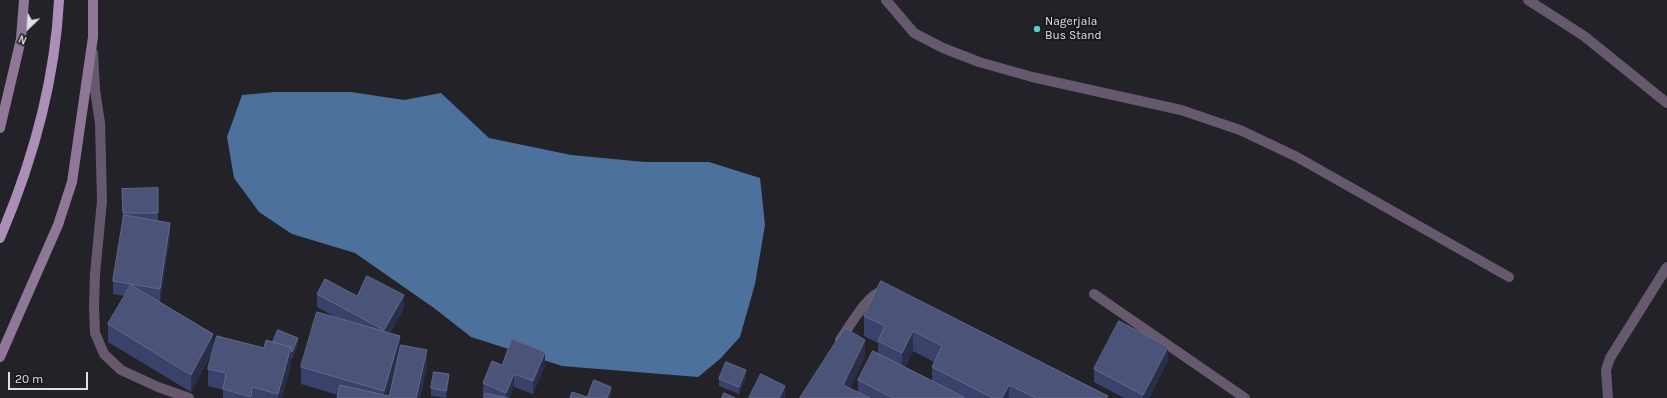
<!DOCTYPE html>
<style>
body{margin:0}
#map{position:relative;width:1667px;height:398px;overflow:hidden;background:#232228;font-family:Karla,sans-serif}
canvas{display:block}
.north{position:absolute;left:8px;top:8px;width:40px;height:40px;-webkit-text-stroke:3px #1a181f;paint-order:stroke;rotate:205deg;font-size:11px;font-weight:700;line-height:16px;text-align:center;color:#e1e0e4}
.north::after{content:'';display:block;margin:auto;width:14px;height:18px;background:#e1e0e4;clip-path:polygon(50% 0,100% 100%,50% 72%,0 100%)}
.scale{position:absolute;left:8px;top:372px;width:80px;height:18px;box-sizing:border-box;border:2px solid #e1e0e4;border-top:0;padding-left:5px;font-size:12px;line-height:14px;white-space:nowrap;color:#e1e0e4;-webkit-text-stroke:3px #1a181f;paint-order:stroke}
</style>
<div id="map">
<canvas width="1667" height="398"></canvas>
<div class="north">N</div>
<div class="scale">20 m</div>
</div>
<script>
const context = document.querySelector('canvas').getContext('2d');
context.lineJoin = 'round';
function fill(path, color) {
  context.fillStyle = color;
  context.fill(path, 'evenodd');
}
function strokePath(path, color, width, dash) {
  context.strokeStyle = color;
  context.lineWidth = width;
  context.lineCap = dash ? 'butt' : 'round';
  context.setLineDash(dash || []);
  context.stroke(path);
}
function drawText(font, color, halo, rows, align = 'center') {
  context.font = font + ' Karla,sans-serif';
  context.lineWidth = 4;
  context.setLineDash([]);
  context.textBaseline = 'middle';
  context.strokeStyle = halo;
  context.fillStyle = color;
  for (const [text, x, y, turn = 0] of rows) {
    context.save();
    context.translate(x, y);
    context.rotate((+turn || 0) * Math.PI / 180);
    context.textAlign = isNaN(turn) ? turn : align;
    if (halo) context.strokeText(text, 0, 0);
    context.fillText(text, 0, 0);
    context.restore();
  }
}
fill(new Path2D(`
 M 275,92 L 351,92 L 404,100 L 441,93 L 489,138 L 571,155 L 645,162 L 709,162 L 760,178 L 765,225 L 755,284 L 740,337 L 720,359 L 698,377 L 562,366 L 471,337 L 434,308 L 355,253 L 292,234 L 259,212 L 234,178 L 227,137 L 242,95 Z`), '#4c719c');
strokePath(new Path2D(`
 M 886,0 L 914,33 L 943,48 L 979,62 L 1032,77 L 1181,110 L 1240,130 L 1297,157 L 1509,277
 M 1528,0 L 1584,36 L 1667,103
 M 1608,398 L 1606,370 L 1610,358 L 1667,267`), '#67596d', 10);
strokePath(new Path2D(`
 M 93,53 L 95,90 L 100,123 L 102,201 L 95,274 L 94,306 L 95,333 L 104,354 L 121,370 L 158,387 L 189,398
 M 1094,294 L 1245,398
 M 840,340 C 851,325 866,295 884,290`), '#67596d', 10);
strokePath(new Path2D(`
 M 0,128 L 21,39 L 24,0
 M 0,357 L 58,225 L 72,182 L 93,37 L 93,0`), '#8e7797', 10);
strokePath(new Path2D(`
 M 0,238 C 32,163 55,82 59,0`), '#ac8fb7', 10);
fill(new Path2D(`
 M 158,188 L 158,221 L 170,236 L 160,302 L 158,301 L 213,351 L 264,348 L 273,342 L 298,345 L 292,359 L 291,358 L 291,364 L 282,398 L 223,398 L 223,390 L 208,386 L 208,369 L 213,351 L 191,392 L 108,342 L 108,324 L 125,296 L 113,294 L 113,281 L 123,223 L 122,189 Z
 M 881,281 L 1108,398 L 800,398 L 865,357 L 850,388 L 858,392 L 858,380 L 878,353 L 878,343 L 864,336 L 864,316 ZM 913,351 L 934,362 L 932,367 L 932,381 L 905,367 Z
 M 317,294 L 357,296 L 404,308 L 390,333 L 400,352 L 427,368 L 420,398 L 337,398 L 338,395 L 301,384 L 301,367 L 335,317 L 317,307 ZM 399,356 L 389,396 L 387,396 Z
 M 1168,360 L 1149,398 L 1124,398 L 1094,382 L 1094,369 Z
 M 502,365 L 545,365 L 533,394 L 514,387 L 509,398 L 483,396 L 483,383 Z
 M 746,378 L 739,394 L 719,386 L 719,379 Z
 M 449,382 L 446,398 L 431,396 L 431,388 Z`), '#3a426c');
fill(new Path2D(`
 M 170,223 L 170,236 L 160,302 L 160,289 Z
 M 404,295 L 404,308 L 384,343 L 384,330 Z
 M 913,331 L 913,351 L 902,373 L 902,353 Z
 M 213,334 L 213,351 L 191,392 L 191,375 Z
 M 400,336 L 400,353 L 387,398 L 384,398 L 384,391 Z
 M 298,338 L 298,345 L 292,359 L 292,352 Z
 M 865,340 L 865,357 L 845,398 L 843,385 Z
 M 291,347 L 291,364 L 282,398 L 278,398 L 278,394 Z
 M 1168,347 L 1168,360 L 1149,398 L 1143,398 L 1143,395 Z
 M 427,350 L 427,368 L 420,398 L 416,398 Z
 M 545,352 L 545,365 L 533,394 L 533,381 Z
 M 746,370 L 746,378 L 739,394 L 739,387 Z
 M 449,374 L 449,382 L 446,398 L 446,391 Z
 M 514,374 L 514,387 L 509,398 L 506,398 L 506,393 Z
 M 1009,385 L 1009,398 L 1002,398 Z
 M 785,386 L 785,398 L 779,398 Z
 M 252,387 L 252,398 L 251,398 L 251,397 Z
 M 611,387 L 611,398 L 607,398 Z`), '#292e4b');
const building = new Path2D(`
 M 158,188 L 158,213 L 123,213 L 122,189 Z
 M 124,215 L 170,223 L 160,289 L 113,281 Z
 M 367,276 L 404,295 L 384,330 L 317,294 L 325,279 L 357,296 Z
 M 881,281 L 1108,396 L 1106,398 L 1036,398 L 1009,385 L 1002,398 L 993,398 L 932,367 L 942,346 L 913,331 L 902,353 L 878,341 L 885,326 L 864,316 Z
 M 131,285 L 213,334 L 191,375 L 108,324 Z
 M 317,312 L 400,336 L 384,391 L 301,367 Z
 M 1119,321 L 1168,347 L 1143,395 L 1094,369 Z
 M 845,328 L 865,340 L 843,385 L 870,398 L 800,398 Z
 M 278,330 L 298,338 L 292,352 L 291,351 L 291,347 L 273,342 Z
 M 217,336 L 264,348 L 266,340 L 291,347 L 278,394 L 252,387 L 251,397 L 223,389 L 226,373 L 208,369 Z
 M 512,339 L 545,352 L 533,381 L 514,374 L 506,393 L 483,383 L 492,361 L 502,365 Z
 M 401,345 L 427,350 L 416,398 L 337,398 L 340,385 L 389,396 Z
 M 873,351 L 964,397 L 964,398 L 893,398 L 858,380 Z
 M 726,362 L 746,370 L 739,387 L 719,379 Z
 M 434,372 L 449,374 L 446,391 L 431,388 Z
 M 761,374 L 785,386 L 779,398 L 749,398 Z
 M 594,380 L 611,387 L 607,398 L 570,398 L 572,392 L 587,397 Z
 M 485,393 L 508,398 L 484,398 Z
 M 724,393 L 735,398 L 722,398 Z`);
fill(building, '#4c5379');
strokePath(building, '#63698a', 1);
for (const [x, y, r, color] of [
 [1037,29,4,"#55cec5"]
]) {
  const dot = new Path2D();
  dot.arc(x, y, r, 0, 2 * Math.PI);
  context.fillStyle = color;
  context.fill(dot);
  strokePath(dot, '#1a181f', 1.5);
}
drawText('12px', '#e1e0e4', '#1a181f', [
 ["Nagerjala",1045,22],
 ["Bus Stand",1045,36]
], 'left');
</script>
